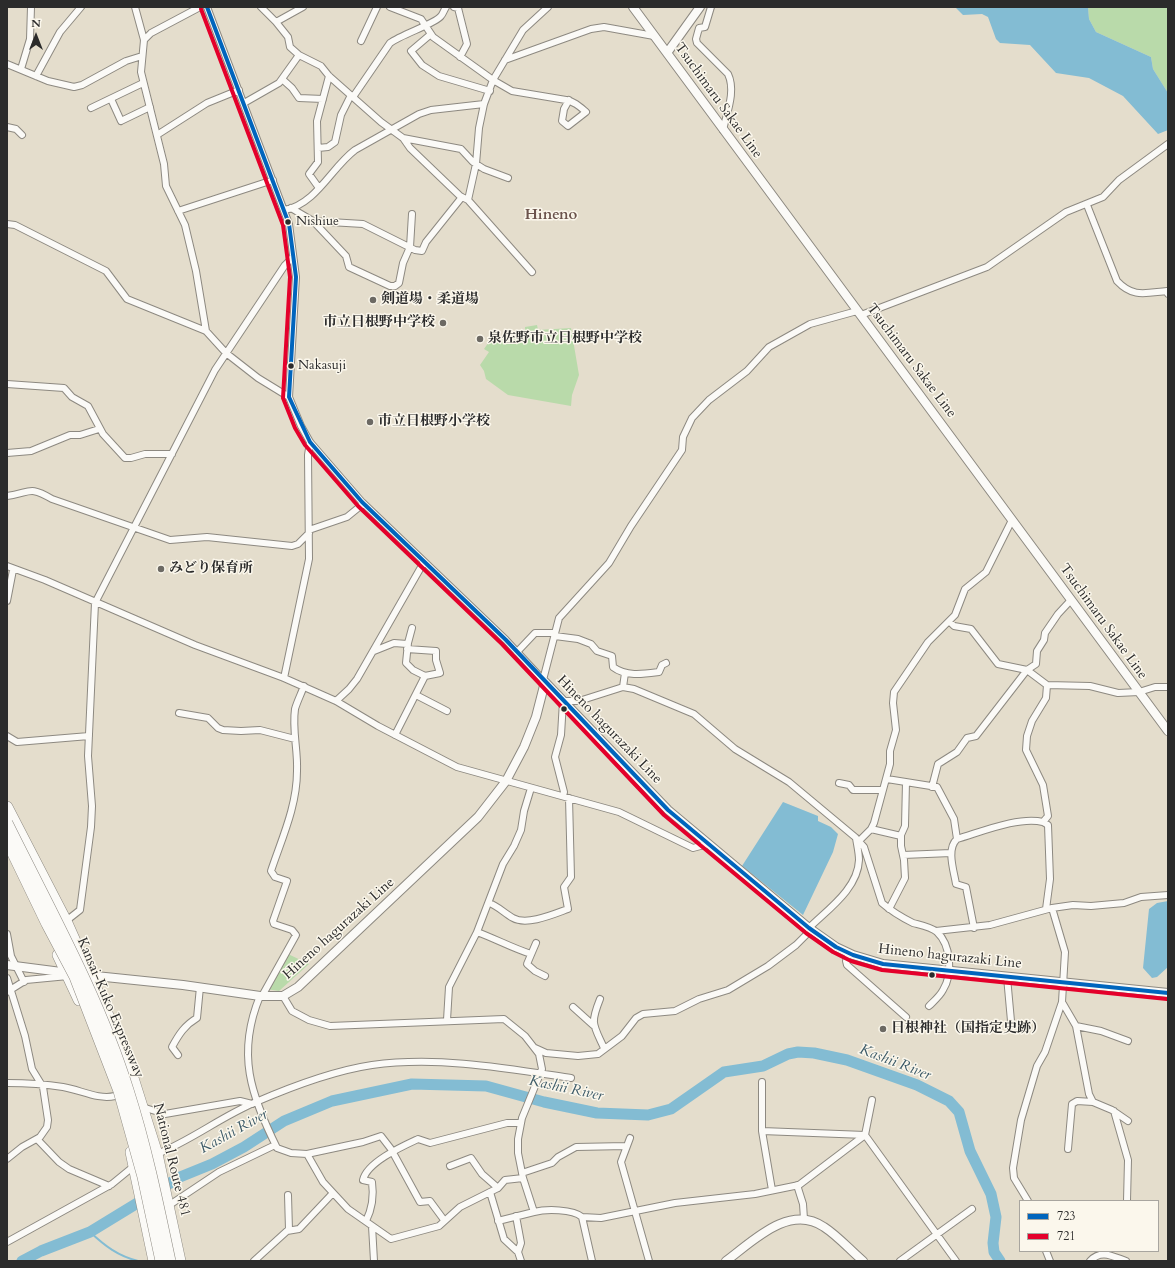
<!DOCTYPE html>
<meta charset="utf-8">
<style>
body{margin:0}
#map{position:relative;width:1175px;height:1268px;overflow:hidden;background:#e4ddcc;font-family:Cardo,serif}
canvas{display:block}
.frame{position:absolute;inset:0;border:8px solid #2b2b2b;pointer-events:none}
.legend{position:absolute;left:1019px;top:1200px;width:140px;height:52px;box-sizing:border-box;background:#fbf7ec;border:1px solid #a8a59f;margin:0;padding:5px 7px;list-style:none;font-size:12px;color:#2b2b2b}
.legend li{display:flex;align-items:center;gap:8px;height:20px}
.legend b{width:20px;border:1px solid #a8a59f}
.north{position:absolute;left:16px;top:16px;width:40px;height:40px;-webkit-text-stroke:3px #fbf7ec;paint-order:stroke;rotate:0deg;font-size:11px;font-weight:700;line-height:16px;text-align:center;color:#2b2b2b}
.north::after{content:'';display:block;margin:auto;width:14px;height:18px;background:#2b2b2b;clip-path:polygon(50% 0,100% 100%,50% 72%,0 100%)}
</style>
<div id="map">
<canvas width="1175" height="1268"></canvas>
<div class="frame"></div>
<ul class="legend">
<li><b style="height:5px;background:#0065bd"></b>723</li>
<li><b style="height:5px;background:#e4002b"></b>721</li>
</ul>
<div class="north">N</div>
</div>
<script>
const context = document.querySelector('canvas').getContext('2d');
context.lineJoin = 'round';
function fill(path, color) {
  context.fillStyle = color;
  context.fill(path, 'evenodd');
}
function strokePath(path, color, width, dash) {
  context.strokeStyle = color;
  context.lineWidth = width;
  context.lineCap = dash ? 'butt' : 'round';
  context.setLineDash(dash || []);
  context.stroke(path);
}
function drawText(font, color, halo, rows, align = 'center') {
  context.font = font + ' Cardo,"Noto Serif JP",serif';
  context.lineWidth = 3;
  context.setLineDash([]);
  context.textBaseline = 'middle';
  context.strokeStyle = halo;
  context.fillStyle = color;
  for (const [text, x, y, turn = 0] of rows) {
    context.save();
    context.translate(x, y);
    context.rotate((+turn || 0) * Math.PI / 180);
    context.textAlign = isNaN(turn) ? turn : align;
    if (halo) context.strokeText(text, 0, 0);
    context.fillText(text, 0, 0);
    context.restore();
  }
}
fill(new Path2D(`
 M 1088,7 L 1168,7 L 1168,93 L 1153,69 L 1151,57 L 1096,32 L 1089,19 Z
 M 537,325 L 538,330 L 571,328 L 579,375 L 572,395 L 571,406 L 508,395 L 486,379 L 484,371 L 480,365 L 489,352 L 484,349 L 491,339 L 518,335 L 518,331 L 525,330 L 525,327 Z
 M 288,954 L 309,964 L 279,991 L 266,989 Z`), '#b9daaa');
fill(new Path2D(`
 M 955,7 L 1088,7 L 1089,19 L 1096,32 L 1151,57 L 1153,69 L 1168,93 L 1168,130 L 1158,134 L 1123,96 L 1089,78 L 1056,73 L 1030,45 L 1000,43 L 996,39 L 988,17 L 982,14 L 963,15 Z
 M 783,802 L 818,816 L 818,821 L 831,827 L 838,834 L 833,852 L 803,915 L 742,866 Z
 M 1168,901 L 1168,967 L 1157,977 L 1152,978 L 1143,968 L 1149,909 L 1157,903 Z`), '#83bcd3');
strokePath(new Path2D(`
 M 90,1232 C 105,1246 118,1256 138,1261`), '#83bcd3', 2);
strokePath(new Path2D(`
 M 22,1261 L 41,1251 L 90,1232 L 180,1177 L 212,1164 L 244,1147 L 284,1121 L 332,1101 L 412,1084 L 486,1086 L 544,1102 L 597,1113 L 648,1115 L 671,1109 L 724,1072 L 763,1066 L 788,1054 L 798,1052 L 814,1053 L 847,1060 L 917,1085 L 949,1101 L 959,1112 L 970,1151 L 991,1194 L 996,1217 L 993,1243 L 994,1252 L 1000,1261`), '#83bcd3', 11);
const street = new Path2D(`
 M 135,7 L 144,40 L 141,72 L 164,164 L 166,186 L 185,225 L 196,271 L 206,331
 M 207,7 L 289,224 L 296,277 L 289,397 L 301,426 L 310,442 L 362,502 L 506,640 L 545,682
 M 261,7 L 276,22 L 303,7
 M 390,7 L 421,19 L 433,37 L 493,80 L 512,91 L 566,100 C 575,102 579,106 586,112 L 568,126 L 562,121 L 564,109 L 569,100
 M 454,7 L 458,8 L 467,44 L 460,57
 M 711,7 L 705,27 L 699,28 L 696,39 L 697,43 L 728,74 C 736,91 727,112 723,130
 M 276,22 L 288,37 L 290,47 L 299,55 L 321,66 L 329,76 L 381,122 L 403,138 L 410,148 L 460,196 L 468,200
 M 431,34 L 411,51 L 422,65 L 439,76 L 490,91
 M 144,40 L 151,33 L 200,7
 M 361,41 L 377,7
 M 505,60 L 591,29 L 604,27 L 654,36
 M 7,64 L 48,81 L 74,87 L 82,85 L 126,61 L 142,56
 M 21,69 L 30,39 L 31,7
 M 36,76 L 60,32 L 81,7
 M 282,79 L 292,88 L 299,98 L 323,99
 M 353,97 L 390,43 C 402,34 435,24 441,16 C 443,14 444,10 446,7
 M 111,99 L 121,121 L 150,107
 M 244,103 L 279,83 L 299,55
 M 91,108 L 143,83
 M 7,127 L 16,129 L 22,135
 M 157,135 L 207,103 L 239,90
 M 403,138 L 461,149 L 473,162 L 484,169 L 508,178
 M 318,148 L 328,147 L 335,142 L 341,115 L 351,95
 M 319,188 L 309,174 L 318,162 L 317,121 L 329,76
 M 1087,205 L 1117,281 C 1133,298 1145,293 1167,291 L 1168,294
 M 291,208 L 313,221 L 363,224 L 415,250 L 422,251 L 426,242 L 462,197
 M 285,210 C 317,203 331,168 355,150 L 419,114 L 431,110 L 484,104
 M 178,211 L 273,180
 M 313,221 L 346,256 L 349,267 L 390,286 L 395,286 L 399,283 L 403,263 L 410,247 L 412,214
 M 7,224 L 15,225 L 106,271 L 127,299 L 206,331 L 226,353 L 258,378 L 289,397
 M 532,272 L 468,200 L 476,164 L 479,128 L 484,104 L 493,80 L 523,30 L 548,7
 M 861,315 L 987,267 L 1066,212 L 1103,197 L 1119,180 L 1168,144
 M 7,384 L 64,388 L 72,397 L 88,406 L 103,434 L 125,458 L 131,458 L 145,454 L 172,454
 M 7,453 L 31,451 L 70,435 L 80,435 L 99,429
 M 7,496 C 31,493 28,485 52,499 L 170,540 L 207,537 L 292,546 L 298,544 L 309,533
 M 309,530 L 347,517 L 363,504
 M 7,566 L 45,580 L 195,645 L 284,678 L 336,701 L 378,726 L 457,767 L 619,812 L 693,848 L 708,844
 M 7,601 L 13,570
 M 949,621 L 954,626 L 971,629 L 998,664 L 1027,670 L 1047,685 L 1090,686 L 1118,693 L 1139,692 L 1155,687 L 1168,687
 M 555,636 L 578,639 L 591,644 L 597,651 L 612,656 L 613,667 C 626,677 644,674 659,672 L 662,665 L 666,663
 M 407,649 L 436,651 L 436,660 L 440,673 L 425,676
 M 374,651 L 394,643 L 407,644
 M 517,652 L 535,633 L 555,633
 M 284,678 L 309,559 L 308,455 L 310,442
 M 543,680 L 559,618 L 609,563 L 631,526 L 682,450 L 683,437 L 692,418 L 709,400 L 747,371 L 769,347 L 810,324 L 857,311
 M 623,687 L 625,673
 M 416,695 L 447,711
 M 336,701 L 349,689 L 357,679 L 424,562
 M 179,713 L 208,718 L 218,728 L 223,730 L 241,731 L 260,730 L 295,739
 M 395,735 L 425,676 L 413,670 L 406,663 L 408,643 L 412,628
 M 7,736 L 17,742 L 89,736
 M 887,779 L 937,787 L 954,819 L 957,839 C 981,832 1019,816 1043,822 L 1048,816 L 1043,785 L 1026,750 L 1027,736 L 1032,721 L 1046,698 L 1047,685
 M 839,783 L 849,785 L 853,790 L 882,790
 M 932,787 L 938,764 L 957,752 L 967,738 L 976,736 L 1027,670 L 1036,664 L 1037,651 L 1044,640 L 1045,633 L 1058,614 L 1071,600
 M 563,796 L 564,792 L 555,757 L 561,735 L 563,701 L 579,701 L 623,687 L 634,689 L 694,714 L 735,749 L 789,782 L 855,837 L 864,847 L 882,903 C 891,911 903,918 913,923 C 920,925 931,927 937,932 C 951,945 953,974 943,990 C 940,996 934,1001 929,1006
 M 1043,822 L 1048,825 L 1050,879 L 1046,909
 M 871,829 L 901,836
 M 957,839 C 946,849 954,871 956,884 L 966,887 L 974,928
 M 859,841 L 871,829 L 874,823 L 890,764 L 890,751 L 896,730 L 893,703 L 894,692 L 928,642 L 955,615 L 965,589 L 986,572 L 1012,520
 M 903,855 L 951,853
 M 489,903 C 498,906 504,913 513,918 C 527,926 554,914 568,909 L 564,887 L 571,877 L 569,798
 M 1052,908 L 1065,952 L 1062,1002 L 1076,1026 L 1101,1031 L 1128,1041
 M 889,909 L 905,878 L 904,860 L 901,846 L 901,835 L 905,826 L 906,782
 M 66,921 L 80,910 L 91,827 L 92,806 L 88,756 L 95,603 L 215,370 L 285,265 L 293,257
 M 809,928 C 827,910 858,889 859,860 C 859,853 857,845 856,838
 M 936,931 L 990,925 L 1052,908 L 1073,905 L 1091,906 L 1124,903 L 1141,897 L 1168,895
 M 477,932 C 496,939 512,948 531,954
 M 7,934 L 11,956 L 24,982
 M 536,943 L 527,964 L 535,971 L 545,976
 M 849,953 L 846,961 L 847,965 L 906,1017
 M 1007,977 L 1011,1021
 M 7,978 L 25,1036 L 32,1069 L 43,1087 L 48,1120 L 47,1127 L 40,1137 L 22,1147 L 7,1159
 M 7,992 L 26,980 L 68,976
 M 260,996 C 236,1054 251,1095 277,1148 L 291,1153 L 307,1154 L 323,1182 L 348,1209 L 391,1239 L 439,1226 L 460,1207 L 498,1188 L 505,1180 L 523,1178
 M 262,996 L 296,935 L 292,930 L 274,924 L 273,921 L 287,881 L 275,877 L 271,871 C 282,838 297,806 297,771 C 298,750 292,730 295,709 C 297,702 301,694 304,686
 M 283,996 L 292,1011 L 309,1020 L 330,1026 L 504,1019 L 525,1036 L 539,1054 L 542,1069 L 522,1118 L 518,1139 L 518,1153 L 523,1178 L 534,1212 C 546,1209 573,1209 582,1217 L 601,1218 L 675,1203 L 755,1194 L 799,1185 L 865,1135 L 872,1100
 M 600,999 C 590,1024 593,1024 604,1048
 M 573,1007 L 593,1025
 M 447,1020 L 449,987 L 477,932 L 503,864 L 514,846 L 521,830 L 524,811 L 531,788
 M 1076,1026 L 1089,1094 L 1093,1102 L 1112,1110 L 1128,1121
 M 535,1048 L 546,1053 L 578,1056 L 598,1054 L 622,1036 L 636,1018 L 643,1014 L 675,1011 L 699,999 L 728,990 L 768,966 L 796,945 L 811,930
 M 178,1055 L 172,1047 C 179,1034 185,1025 197,1018 L 200,987
 M 762,1082 L 762,1131 L 772,1190
 M 7,1083 C 26,1083 44,1084 63,1087 C 81,1090 98,1100 115,1096
 M 142,1107 L 165,1114 L 240,1101 L 252,1104
 M 1114,1111 L 1128,1160 L 1127,1201
 M 762,1131 L 865,1135 L 956,1261
 M 630,1138 L 621,1162 L 649,1261
 M 37,1139 L 59,1162 L 69,1169 L 109,1186
 M 1068,1149 L 1072,1104 L 1077,1101 L 1093,1102
 M 157,1154 C 192,1140 222,1116 256,1102 C 293,1086 332,1071 372,1065 C 438,1056 505,1068 571,1078
 M 307,1154 L 363,1142 L 381,1136 L 391,1149 L 420,1202 L 430,1201 L 444,1220
 M 450,1166 L 471,1158 L 482,1174 L 498,1188
 M 522,1173 L 552,1163 L 558,1157 L 576,1147 L 626,1146
 M 797,1185 L 803,1204 L 804,1219
 M 490,1192 L 504,1239 L 518,1252 L 521,1261
 M 288,1195 L 289,1230
 M 1028,1201 L 1014,1178 L 1013,1168 L 1021,1120 L 1037,1066 L 1045,1052 L 1062,1002
 M 168,1206 L 219,1172 L 275,1145
 M 516,1216 L 521,1243 L 518,1252
 M 582,1217 L 592,1261
 M 366,1221 C 372,1209 374,1196 372,1182 L 363,1180 C 367,1162 403,1146 418,1139 L 430,1143 L 507,1123 L 521,1123
 M 498,1221 L 534,1212
 M 372,1226 L 374,1261
 M 7,1242 L 112,1184 L 134,1166
 M 1046,1251 L 1050,1261
 M 254,1261 L 287,1231 L 299,1229 L 333,1193
 M 900,1261 L 972,1209
 M 1090,1261 C 1101,1249 1112,1256 1126,1261`);
const secondary = new Path2D(`
 M 633,7 L 1168,731
 M 667,53 L 700,7
 M 545,682 L 668,810 L 809,928 L 836,947 L 853,955 L 883,964 L 1168,993
 M 7,965 L 69,973
 M 86,975 L 183,985 L 260,996 L 283,996 L 298,987 L 478,817 L 506,781 L 524,747 L 536,717 L 545,682
 M 726,1261 C 752,1242 789,1203 824,1227 C 838,1236 850,1250 863,1261`);
const highway = new Path2D(`
 M 7,807 L 66,921 L 126,1056 L 157,1154 L 180,1261
 M 58,955 L 79,1000
 M 131,1152 L 154,1261`);
strokePath(street, '#8d8981', 8);
strokePath(secondary, '#8d8981', 10);
strokePath(highway, '#8d8981', 12);
strokePath(street, '#fbfaf7', 6);
strokePath(secondary, '#fbfaf7', 8);
strokePath(highway, '#fbfaf7', 11);
const highwayBridge = new Path2D(`
 M 7,823 C 50,910 99,997 128,1090 C 146,1146 158,1204 170,1261
 M 7,841 L 47,924 L 75,977 L 119,1091 L 143,1177 L 161,1261`);
strokePath(highwayBridge, '#8d8981', 12, []);
strokePath(highwayBridge, '#fbfaf7', 11);
strokePath(new Path2D(`
 M 207,7 L 289,224 L 296,277 L 289,397 L 310,442 L 362,502 L 506,640 L 668,810 L 809,928 L 836,947 L 853,955 L 883,964 L 1168,993`), '#0065bd', 4);
strokePath(new Path2D(`
 M 201,9 L 283,225 L 290,277 L 283,398 L 295,428 L 305,445 L 358,506 L 502,644 L 664,815 L 806,933 L 833,952 L 851,961 L 882,970 L 1167,999`), '#e4002b', 4);
for (const [x, y, r, color] of [
 [288,222,3.5,"#2b2b2b"],
 [373,300,4,"#6c6963"],
 [443,323,4,"#6c6963"],
 [480,339,4,"#6c6963"],
 [291,366,3.5,"#2b2b2b"],
 [370,422,4,"#6c6963"],
 [161,569,4,"#6c6963"],
 [564,709,3.5,"#2b2b2b"],
 [932,975,3.5,"#2b2b2b"],
 [883,1029,4,"#6c6963"]
]) {
  const dot = new Path2D();
  dot.arc(x, y, r, 0, 2 * Math.PI);
  context.fillStyle = color;
  context.fill(dot);
  strokePath(dot, '#fbf7ec', 1.5);
}
drawText('13px', '#2b2b2b', '#fbf7ec', [
 ["Nishiue",296,222],
 ["Nakasuji",298,366]
], 'left');
drawText('14px', '#2b2b2b', '#fbf7ec', [
 ["Tsuchimaru Sakae Line",718,101,54],
 ["Tsuchimaru Sakae Line",911,361,53],
 ["Tsuchimaru Sakae Line",1103,622,54],
 ["Hineno hagurazaki Line",609,730,46],
 ["Hineno hagurazaki Line",339,929,-42],
 ["Hineno hagurazaki Line",950,957,6],
 ["Kansai-Kuko Expressway",110,1008,67],
 ["National Route 481",171,1160,76]
]);
drawText('bold 14px', '#2b2b2b', '#fbf7ec', [
 ["剣道場・柔道場",381,300],
 ["市立日根野中学校",435,323,"right"],
 ["泉佐野市立日根野中学校",488,339],
 ["市立日根野小学校",378,422],
 ["みどり保育所",169,569],
 ["日根神社（国指定史跡）",891,1029]
], 'left');
drawText('bold 15px', '#6b534c', '#fbf7ec', [
 ["Hineno",551,216]
]);
drawText('italic 15px', '#3b5967', '#fbf7ec', [
 ["Kashii River",895,1063,21],
 ["Kashii River",566,1089,12],
 ["Kashii River",234,1132,-29]
]);
</script>
